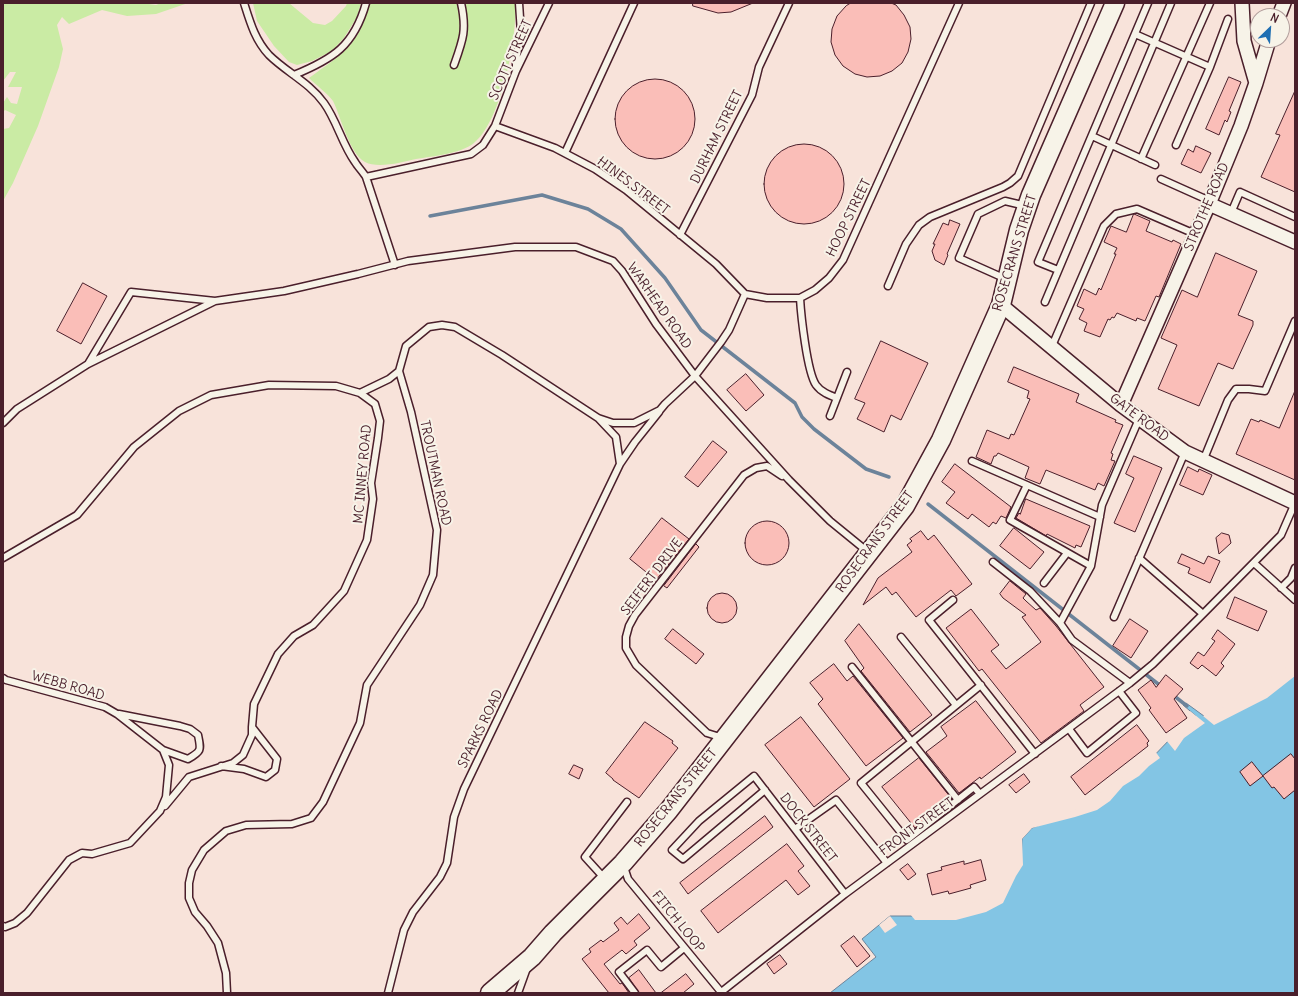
<!DOCTYPE html>
<style>
body{margin:0}
#map{position:relative;width:1298px;height:996px;overflow:hidden;background:#f8e3da;font-family:Delius,sans-serif}
canvas{display:block}
.frame{position:absolute;inset:0;border:4px solid #4a1f2b;pointer-events:none}
.north{position:absolute;left:1250px;top:8px;width:40px;height:40px;box-sizing:border-box;background:#f7f3e8;border:1px solid #b29e9c;border-radius:50%;rotate:25deg;font-size:11px;font-weight:700;line-height:16px;text-align:center;color:#4a1f2b}
.north::after{content:'';display:block;margin:auto;width:14px;height:18px;background:#1f6fb2;clip-path:polygon(50% 0,100% 100%,50% 72%,0 100%)}
</style>
<div id="map">
<canvas width="1298" height="996"></canvas>
<div class="frame"></div>
<div class="north">N</div>
</div>
<script>
const context = document.querySelector('canvas').getContext('2d');
context.lineJoin = 'round';
function fill(path, color) {
  context.fillStyle = color;
  context.fill(path, 'evenodd');
}
function strokePath(path, color, width, dash) {
  context.strokeStyle = color;
  context.lineWidth = width;
  context.lineCap = dash ? 'butt' : 'round';
  context.setLineDash(dash || []);
  context.stroke(path);
}
function drawText(font, color, halo, rows, align = 'center') {
  context.font = font + ' Delius,sans-serif';
  context.lineWidth = 4;
  context.setLineDash([]);
  context.textBaseline = 'middle';
  context.strokeStyle = halo;
  context.fillStyle = color;
  for (const [text, x, y, turn = 0] of rows) {
    context.save();
    context.translate(x, y);
    context.rotate((+turn || 0) * Math.PI / 180);
    context.textAlign = isNaN(turn) ? turn : align;
    if (halo) context.strokeText(text, 0, 0);
    context.fillText(text, 0, 0);
    context.restore();
  }
}
fill(new Path2D(`
 M 3,3 L 142,3 L 156,5 L 161,3 L 188,3 L 156,14 L 127,16 L 102,10 L 69,24 L 62,17 L 57,25 L 63,49 L 59,67 L 38,126 L 13,183 L 3,201 L 3,129 L 9,128 L 16,115 L 5,110 L 3,112 L 3,103 L 7,97 L 11,103 L 17,104 L 22,87 L 8,87 L 16,72 L 10,72 L 3,81 Z
 M 253,3 L 289,3 L 313,23 L 325,25 L 332,21 L 346,6 L 347,3 L 361,3 L 357,17 L 344,38 L 332,51 L 312,61 L 297,65 L 289,62 L 274,46 L 257,21 Z
 M 369,3 L 515,3 C 518,36 501,122 474,143 C 460,154 434,156 416,159 C 403,162 378,169 365,162 C 349,153 341,117 333,101 C 328,94 315,84 309,78 C 342,54 360,45 369,3 Z`), '#caeba4');
const water = new Path2D(`
 M 1295,664 L 1295,993 L 830,993 L 876,957 L 862,939 L 890,916 L 919,916 L 995,900 L 1021,867 L 1022,839 L 1032,828 L 1079,809 L 1146,764 L 1174,735 L 1196,716 L 1183,705 L 1186,703 L 1208,719 Z`);
fill(water, '#83c5e4');
strokePath(water, '#6c839a', 1);
fill(new Path2D(`
 M 1295,662 L 1295,676 L 1267,698 L 1214,725 L 1203,716 L 1205,715 L 1208,717 Z
 M 1190,711 L 1205,723 L 1184,738 L 1175,751 L 1166,740 L 1193,716 L 1189,713 Z
 M 1155,751 L 1160,758 L 1149,766 L 1139,776 L 1123,786 L 1110,801 L 1097,810 L 1075,817 L 1032,828 L 1022,839 L 1023,865 L 1016,876 L 1003,903 L 986,912 L 956,920 L 915,920 L 910,914 L 919,914 L 994,898 L 1019,867 L 1020,838 L 1031,827 L 1078,808 L 1145,762 Z
 M 890,916 L 897,925 L 885,933 L 879,925 Z`), '#f8e3da');
strokePath(new Path2D(`
 M 430,216 L 542,195 L 588,209 L 621,229 L 665,278 L 701,330 L 795,403 L 802,417 L 814,429 L 866,469 L 889,477
 M 928,504 L 1162,687
 M 1173,695 L 1187,706`), '#6c839a', 3.5);
const building = new Path2D(`
 M 693,3 L 753,3 L 731,12 L 718,13 L 693,6 Z
 M 851,3 L 891,3 L 896,5 L 904,15 L 910,27 L 911,39 L 908,52 L 902,63 L 892,71 L 880,76 L 867,77 L 855,74 L 843,66 L 835,55 L 831,42 L 832,29 L 837,16 L 846,6 Z
 M 1229,77 L 1241,82 L 1229,111 L 1231,112 L 1227,122 L 1225,120 L 1219,135 L 1206,129 Z
 M615 119a40 40 0 1 1 80 0a40 40 0 1 1-80 0Z
 M 1295,91 L 1295,192 L 1261,177 L 1280,135 L 1276,134 Z
 M764 184a40 40 0 1 1 80 0a40 40 0 1 1-80 0Z
 M 1196,146 L 1211,153 L 1201,173 L 1181,164 L 1188,149 L 1193,152 Z
 M 1134,214 L 1150,221 L 1146,231 L 1172,242 L 1173,240 L 1181,244 L 1159,297 L 1156,296 L 1145,321 L 1137,318 L 1136,321 L 1117,313 L 1114,318 L 1112,317 L 1110,320 L 1108,319 L 1100,337 L 1084,331 L 1087,323 L 1079,319 L 1084,309 L 1077,306 L 1084,289 L 1096,295 L 1099,288 L 1101,290 L 1116,254 L 1114,254 L 1117,248 L 1104,242 L 1111,226 L 1126,232 Z
 M 950,220 L 960,224 L 947,254 L 948,255 L 944,265 L 935,260 L 932,251 L 935,244 L 933,244 L 943,223 L 948,225 Z
 M 1216,253 L 1257,271 L 1238,315 L 1253,321 L 1253,325 L 1233,369 L 1218,363 L 1199,406 L 1158,389 L 1177,345 L 1161,338 L 1182,290 L 1197,297 Z
 M 83,283 L 107,296 L 81,344 L 57,331 Z
 M 881,341 L 928,363 L 901,420 L 891,415 L 884,432 L 857,419 L 865,403 L 855,399 Z
 M 1014,367 L 1079,394 L 1076,402 L 1116,420 L 1115,422 L 1123,425 L 1111,453 L 1113,454 L 1111,460 L 1115,461 L 1104,486 L 1098,483 L 1095,490 L 1046,470 L 1040,484 L 1025,478 L 1029,467 L 998,453 L 996,456 L 994,456 L 991,464 L 976,457 L 987,430 L 1009,439 L 1011,434 L 1014,435 L 1030,399 L 1027,398 L 1029,391 L 1008,382 Z
 M 746,374 L 764,395 L 746,411 L 727,390 Z
 M 1295,391 L 1295,480 L 1236,454 L 1251,419 L 1259,422 L 1260,420 L 1279,428 Z
 M 713,441 L 727,452 L 698,487 L 685,477 Z
 M 1134,456 L 1162,468 L 1135,532 L 1114,523 L 1134,478 L 1126,474 Z
 M 955,464 L 1011,507 L 1006,518 L 1001,516 L 996,524 L 993,522 L 989,527 L 972,514 L 968,519 L 946,503 L 955,492 L 942,482 Z
 M 1188,467 L 1198,472 L 1199,469 L 1212,475 L 1203,495 L 1180,485 Z
 M 1026,499 L 1090,526 L 1081,547 L 1076,545 L 1075,548 L 1047,534 L 1046,536 L 1016,518 L 1019,513 L 1020,514 Z
 M 662,518 L 689,539 L 656,580 L 630,559 Z
 M745 543a22 22 0 1 1 44 0a22 22 0 1 1-44 0Z
 M 1014,528 L 1044,552 L 1030,569 L 1000,546 Z
 M 921,531 L 928,540 L 934,535 L 972,584 L 956,596 L 951,590 L 916,617 L 896,592 L 892,595 L 886,587 L 863,605 L 878,578 L 912,552 L 907,545 L 912,541 L 910,539 Z
 M 1222,533 L 1229,535 L 1231,543 L 1219,554 L 1216,538 Z
 M 696,544 L 699,547 L 667,588 L 664,586 Z
 M 1182,554 L 1204,564 L 1208,556 L 1220,561 L 1210,583 L 1188,573 L 1190,568 L 1178,563 Z
 M 1010,581 L 1026,594 L 1023,598 L 1026,601 L 1036,610 L 1040,608 L 1056,626 L 1104,687 L 1080,705 L 1084,711 L 1041,743 L 982,669 L 979,671 L 946,628 L 971,609 L 999,645 L 991,651 L 1006,669 L 1041,642 L 1022,617 L 1026,615 L 1003,598 L 1000,594 Z
 M707 608a15 15 0 1 1 30 0a15 15 0 1 1-30 0Z
 M 1235,597 L 1267,611 L 1258,631 L 1227,618 Z
 M 1130,619 L 1148,631 L 1131,658 L 1113,646 Z
 M 859,624 L 932,715 L 910,732 L 861,671 L 864,668 L 845,641 Z
 M 673,629 L 704,654 L 696,664 L 665,639 Z
 M 1218,630 L 1235,644 L 1221,663 L 1224,666 L 1216,676 L 1202,665 L 1198,669 L 1190,663 L 1198,652 L 1204,656 L 1215,641 L 1212,639 Z
 M 834,664 L 847,681 L 853,676 L 903,738 L 866,766 L 818,704 L 823,699 L 810,683 Z
 M 1166,675 L 1183,689 L 1174,699 L 1187,718 L 1166,733 L 1149,710 L 1151,708 L 1138,690 L 1151,680 L 1156,687 Z
 M 976,701 L 1016,752 L 981,779 L 980,777 L 959,793 L 926,752 L 947,736 L 941,727 Z
 M 801,717 L 850,779 L 814,807 L 765,745 Z
 M 645,722 L 673,741 L 672,743 L 678,748 L 639,798 L 613,780 L 613,779 L 606,773 Z
 M 1137,725 L 1149,741 L 1147,743 L 1148,746 L 1085,795 L 1071,777 Z
 M 1291,754 L 1295,759 L 1295,790 L 1284,799 L 1274,787 L 1272,788 L 1263,776 Z
 M 919,758 L 952,799 L 915,828 L 882,787 Z
 M 1252,762 L 1263,776 L 1250,786 L 1240,772 Z
 M 574,765 L 583,769 L 579,779 L 569,774 Z
 M 1024,774 L 1030,782 L 1016,793 L 1009,785 Z
 M 765,816 L 773,827 L 688,894 L 680,883 Z
 M 787,844 L 804,866 L 798,871 L 810,886 L 798,895 L 786,880 L 718,933 L 701,911 Z
 M 981,860 L 986,880 L 970,885 L 971,888 L 949,894 L 948,891 L 932,895 L 927,874 L 942,870 L 941,867 L 964,861 L 964,864 Z
 M 908,864 L 916,874 L 908,880 L 900,870 Z
 M 639,914 L 650,928 L 634,941 L 637,945 L 626,954 L 622,950 L 604,964 L 620,984 L 622,983 L 629,993 L 609,993 L 582,959 L 591,952 L 589,949 L 601,940 L 603,942 L 619,930 L 614,923 L 621,917 L 627,924 Z
 M 854,936 L 870,956 L 857,967 L 841,946 Z
 M 780,955 L 787,964 L 774,974 L 767,964 Z
 M 639,970 L 656,993 L 639,993 L 629,978 Z
 M 686,974 L 694,984 L 683,993 L 661,993 Z`);
fill(building, '#fabeb8');
strokePath(building, '#4a1f2b', 1);
const lane = new Path2D(`
 M 244,3 C 250,22 255,40 269,55 C 286,72 310,83 324,103 C 337,121 342,144 355,162 C 358,167 363,172 366,177 L 471,154 L 483,145 L 495,126 L 516,71 L 549,3
 M 1135,34 L 1210,67
 M 454,65 C 463,40 467,30 461,3
 M 516,69 L 516,60 L 521,33 L 519,3
 M 294,75 C 333,59 354,46 366,3
 M 495,126 L 555,148 L 595,169 L 626,190 L 716,264 L 745,294 L 767,298 L 800,298 L 815,290 L 829,278 L 843,260 L 959,3
 M 1092,136 L 1155,165
 M 1176,145 L 1210,67 L 1228,19
 M 565,153 L 634,3
 M 1141,159 L 1210,3
 M 366,177 L 395,265
 M 1161,179 L 1210,201
 M 1231,213 L 1240,192 L 1295,217
 M 680,235 L 752,95 L 759,67 L 789,3
 M 1058,270 L 1038,262 L 1148,3
 M 1006,279 L 959,258 L 978,214 L 1005,201 L 1026,206
 M 888,286 L 906,244 L 919,225 L 930,217 L 1003,187 L 1010,183 L 1018,176 L 1091,3
 M 800,298 C 801,315 807,372 816,385 C 821,392 829,395 837,398
 M 1045,302 L 1171,3
 M 1052,346 L 1104,226 L 1116,214 L 1137,209 L 1195,234
 M 88,364 L 131,292 L 215,301
 M 360,393 L 389,379 L 399,371
 M 830,416 L 847,372
 M 3,423 L 17,409 L 88,364 L 215,301 L 284,291 L 358,274 L 408,261 L 515,247 L 576,247 L 613,261 L 622,271 L 656,324 L 695,376 L 789,480 L 830,521 L 868,552
 M 972,461 L 1100,517
 M 1203,461 L 1228,400 L 1236,389 L 1249,389 L 1265,391 L 1295,321
 M 620,464 L 635,442 L 659,412
 M 1027,485 L 1010,520 L 1091,566
 M 3,558 L 77,515 L 134,447 L 179,411 L 211,395 L 269,385 L 336,386 L 360,393 L 375,404 L 380,421 L 378,438 L 371,483 L 373,499 L 367,540 L 344,591 L 313,625 L 294,636 L 278,654 L 254,704 L 252,727 L 277,759 L 275,770 L 266,777 L 244,769 L 221,766
 M 993,562 L 1030,591 L 1060,623
 M 1254,563 L 1295,600
 M 1044,583 L 1067,553
 M 1281,588 L 1291,578 L 1295,568
 M 953,600 L 929,620 L 1035,754
 M 1203,614 L 1281,535 L 1295,503
 M 1114,617 L 1185,452
 M 901,637 L 956,705
 M 852,667 L 958,800
 M 3,678 L 6,680 L 105,707 L 117,714 L 163,750 L 169,765 L 166,797 L 160,811 L 130,843 L 92,854 L 82,853 L 69,860 L 27,913 L 15,923 L 5,927 L 3,926
 M 1130,683 L 1072,640 L 1060,623 L 1091,566 L 1102,505 L 1139,419
 M 119,714 L 180,726 L 190,729 L 198,735 C 201,750 202,751 188,759 L 163,750
 M 1069,729 L 1087,753 L 1136,713 L 1119,691
 M 723,738 L 707,733 L 636,665 L 626,648 L 626,637 L 629,626 L 635,615 L 744,475 L 756,468 L 767,466 L 782,476
 M 765,790 L 683,859 L 672,850 L 699,821 L 754,776 L 845,894
 M 980,794 L 974,787 L 907,840 L 861,783 L 981,685
 M 165,806 L 189,777 L 233,763 L 243,755 L 252,735 L 252,727
 M 795,829 L 836,800 L 887,863
 M 624,867 L 628,879 L 721,992
 M 605,879 L 585,857 L 627,802
 M 227,993 L 226,973 L 218,943 L 207,926 L 195,912 L 189,898 L 189,883 L 192,870 L 204,850 L 226,831 L 246,825 L 292,824 L 311,818 L 323,802 L 360,723 L 367,685 L 420,605 L 433,575 L 437,530 L 411,412 L 399,371 L 406,346 L 429,327 L 442,325 L 455,327 L 502,355 L 598,418 L 613,423 L 634,423 L 660,410 L 665,404 L 695,376 L 721,342 L 729,330 L 745,294
 M 388,993 L 404,930 L 413,912 L 440,877 L 447,863 L 454,817 L 464,789 L 620,464 L 616,437 L 598,418
 M 518,993 L 527,968
 M 635,993 L 619,972 L 647,950 L 661,967 L 684,948
 M 720,993 L 845,894 L 1130,683 L 1153,664 L 1203,614 L 1139,558`);
const street = new Path2D(`
 M 1279,16 L 1284,3
 M 1256,83 L 1269,40
 M 1209,204 L 1295,242
 M 1001,305 L 1121,405 L 1185,452 L 1295,503
 M 1121,405 L 1209,204 L 1241,126 L 1256,83 L 1244,41 L 1242,3`);
const secondary = new Path2D(`
 M 490,993 L 532,957 L 553,933 L 623,863 L 669,810 L 905,506 L 941,440 L 1001,305 L 1019,230 L 1031,195 L 1115,3`);
strokePath(lane, '#4a1f2b', 9);
strokePath(street, '#4a1f2b', 16);
strokePath(secondary, '#4a1f2b', 21);
strokePath(lane, '#f7f3e8', 6);
strokePath(street, '#f7f3e8', 13);
strokePath(secondary, '#f7f3e8', 18);
drawText('13px', '#4a1f2b', '#f7f3e8', [
 ["SCOTT STREET",511,60,-66],
 ["DURHAM STREET",717,137,-64],
 ["HINES STREET",633,186,37],
 ["STROTHE ROAD",1207,207,-67],
 ["HOOP STREET",849,218,-64],
 ["ROSECRANS STREET",1015,253,-73],
 ["WARHEAD ROAD",659,306,55],
 ["GATE ROAD",1139,418,37],
 ["TROUTMAN ROAD",435,473,78],
 ["MC INNEY ROAD",363,474,-85],
 ["ROSECRANS STREET",875,542,-54],
 ["SEIFERT DRIVE",652,577,-53],
 ["WEBB ROAD",68,686,16],
 ["SPARKS ROAD",481,729,-64],
 ["ROSECRANS STREET",676,798,-51],
 ["FRONT STREET",917,827,-36],
 ["DOCK STREET",808,828,52],
 ["FITCH LOOP",678,922,51]
]);
</script>
